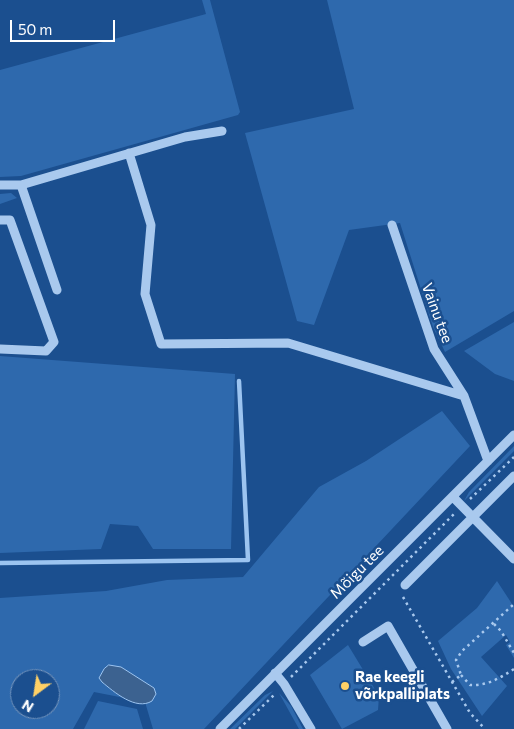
<!DOCTYPE html>
<meta charset="utf-8">
<style>
body{margin:0}
#map{position:relative;width:514px;height:729px;overflow:hidden;background:#1b4f8f;font-family:Commissioner,sans-serif}
canvas{display:block}
.north{position:absolute;left:10px;top:669px;width:50px;height:50px;box-sizing:border-box;background:#1b4f8f;border:1px solid #7695bc;border-radius:50%;rotate:211deg;font-size:14px;font-weight:700;line-height:20px;text-align:center;color:#fff}
.north::after{content:'';display:block;margin:auto;width:18px;height:22px;background:#ffd166;clip-path:polygon(50% 0,100% 100%,50% 72%,0 100%)}
.scale{position:absolute;left:10px;top:20px;width:105px;height:22px;box-sizing:border-box;border:2px solid #fff;border-top:0;padding-left:6px;font-size:15px;line-height:18px;white-space:nowrap;color:#fff;-webkit-text-stroke:4px #1b4f8f;paint-order:stroke}
</style>
<div id="map">
<canvas width="514" height="729"></canvas>
<div class="north">N</div>
<div class="scale">50 m</div>
</div>
<script>
const context = document.querySelector('canvas').getContext('2d');
context.lineJoin = 'round';
function fill(path, color) {
  context.fillStyle = color;
  context.fill(path, 'evenodd');
}
function strokePath(path, color, width, dash) {
  context.strokeStyle = color;
  context.lineWidth = width;
  context.lineCap = dash ? 'butt' : 'round';
  context.setLineDash(dash || []);
  context.stroke(path);
}
function drawText(font, color, halo, rows, align = 'center') {
  context.font = font + ' Commissioner,sans-serif';
  context.lineWidth = 5;
  context.setLineDash([]);
  context.textBaseline = 'middle';
  context.strokeStyle = halo;
  context.fillStyle = color;
  for (const [text, x, y, turn = 0] of rows) {
    context.save();
    context.translate(x, y);
    context.rotate((+turn || 0) * Math.PI / 180);
    context.textAlign = isNaN(turn) ? turn : align;
    if (halo) context.strokeText(text, 0, 0);
    context.fillText(text, 0, 0);
    context.restore();
  }
}
fill(new Path2D(`
 M 202,0 L 210,0 L 240,112 L 238,115 L 21,176 L 0,177 L 0,70 L 206,14 Z
 M 327,0 L 514,0 L 514,311 L 445,352 L 433,327 L 400,223 L 349,230 L 314,325 L 297,321 L 245,133 L 354,109 Z
 M 11,193 L 17,198 L 0,204 L 0,194 Z
 M 514,322 L 514,381 L 495,374 L 464,351 Z
 M 0,356 L 235,374 L 231,549 L 153,549 L 138,526 L 110,524 L 101,549 L 0,553 Z
 M 442,411 L 470,446 L 204,729 L 153,729 L 145,702 L 94,692 L 73,729 L 0,729 L 0,598 L 106,591 L 167,580 L 243,577 L 319,487 L 366,461 ZM 20,679 L 50,679 L 50,709 L 20,709 Z
 M 514,446 L 514,451 L 464,501 L 469,492 Z
 M 497,581 L 514,607 L 514,658 L 506,645 L 510,642 L 506,635 L 481,657 L 507,686 L 482,716 L 451,669 L 438,641 L 477,608 Z
 M 348,645 L 379,696 L 378,710 L 342,729 L 310,675 Z
 M 273,691 L 235,729 L 230,729 L 265,695 Z
 M 279,693 L 291,706 L 303,729 L 299,729 Z
 M 98,701 L 137,709 L 143,729 L 84,729 Z`), '#2e69ad');
const water = new Path2D(`
 M 109,665 L 121,667 L 154,688 L 156,694 L 152,701 C 136,711 114,692 102,682 L 99,678 L 104,669 Z`);
fill(water, '#3c6290');
strokePath(water, '#9cc4f0', 1);
strokePath(new Path2D(`
 M 0,563 L 248,560 L 239,381`), '#9cc4f0', 4.5);
strokePath(new Path2D(`
 M 470,499 L 514,457
 M 403,597 L 470,713 L 485,729
 M 494,624 L 501,631 L 514,653
 M 461,675 L 470,685 C 487,686 500,678 514,669
 M 291,677 L 455,513
 M 452,682 L 461,675 L 456,660 L 462,651 L 514,604
 M 239,729 L 276,693`), '#a9c9ee', 2.5, [2.5, 4]);
strokePath(new Path2D(`
 M 129,153 L 151,225 L 145,294 L 161,344 L 288,343 L 464,396
 M 0,185 L 21,185 L 185,137 L 222,131
 M 21,185 L 57,290
 M 0,220 L 10,220 L 54,342 L 46,351 L 0,349
 M 392,225 L 434,349 L 464,396 L 488,461
 M 453,497 L 514,559
 M 405,585 L 514,476
 M 363,642 L 388,626 L 447,729
 M 275,673 L 284,684 L 311,729
 M 220,729 L 514,435`), '#a9c9ee', 9);
for (const [x, y, r, color] of [
 [345,686,5,"#ffd166"]
]) {
  const dot = new Path2D();
  dot.arc(x, y, r, 0, 2 * Math.PI);
  context.fillStyle = color;
  context.fill(dot);
  strokePath(dot, '#1b4f8f', 2);
}
drawText('15px', '#fff', '#1b4f8f', [
 ["Vainu tee",437,313,70],
 ["Mõigu tee",357,572,-45]
]);
drawText('bold 15px', '#fff', '#1b4f8f', [
 ["Rae keegli",355,677],
 ["võrkpalliplats",355,694]
], 'left');
</script>
